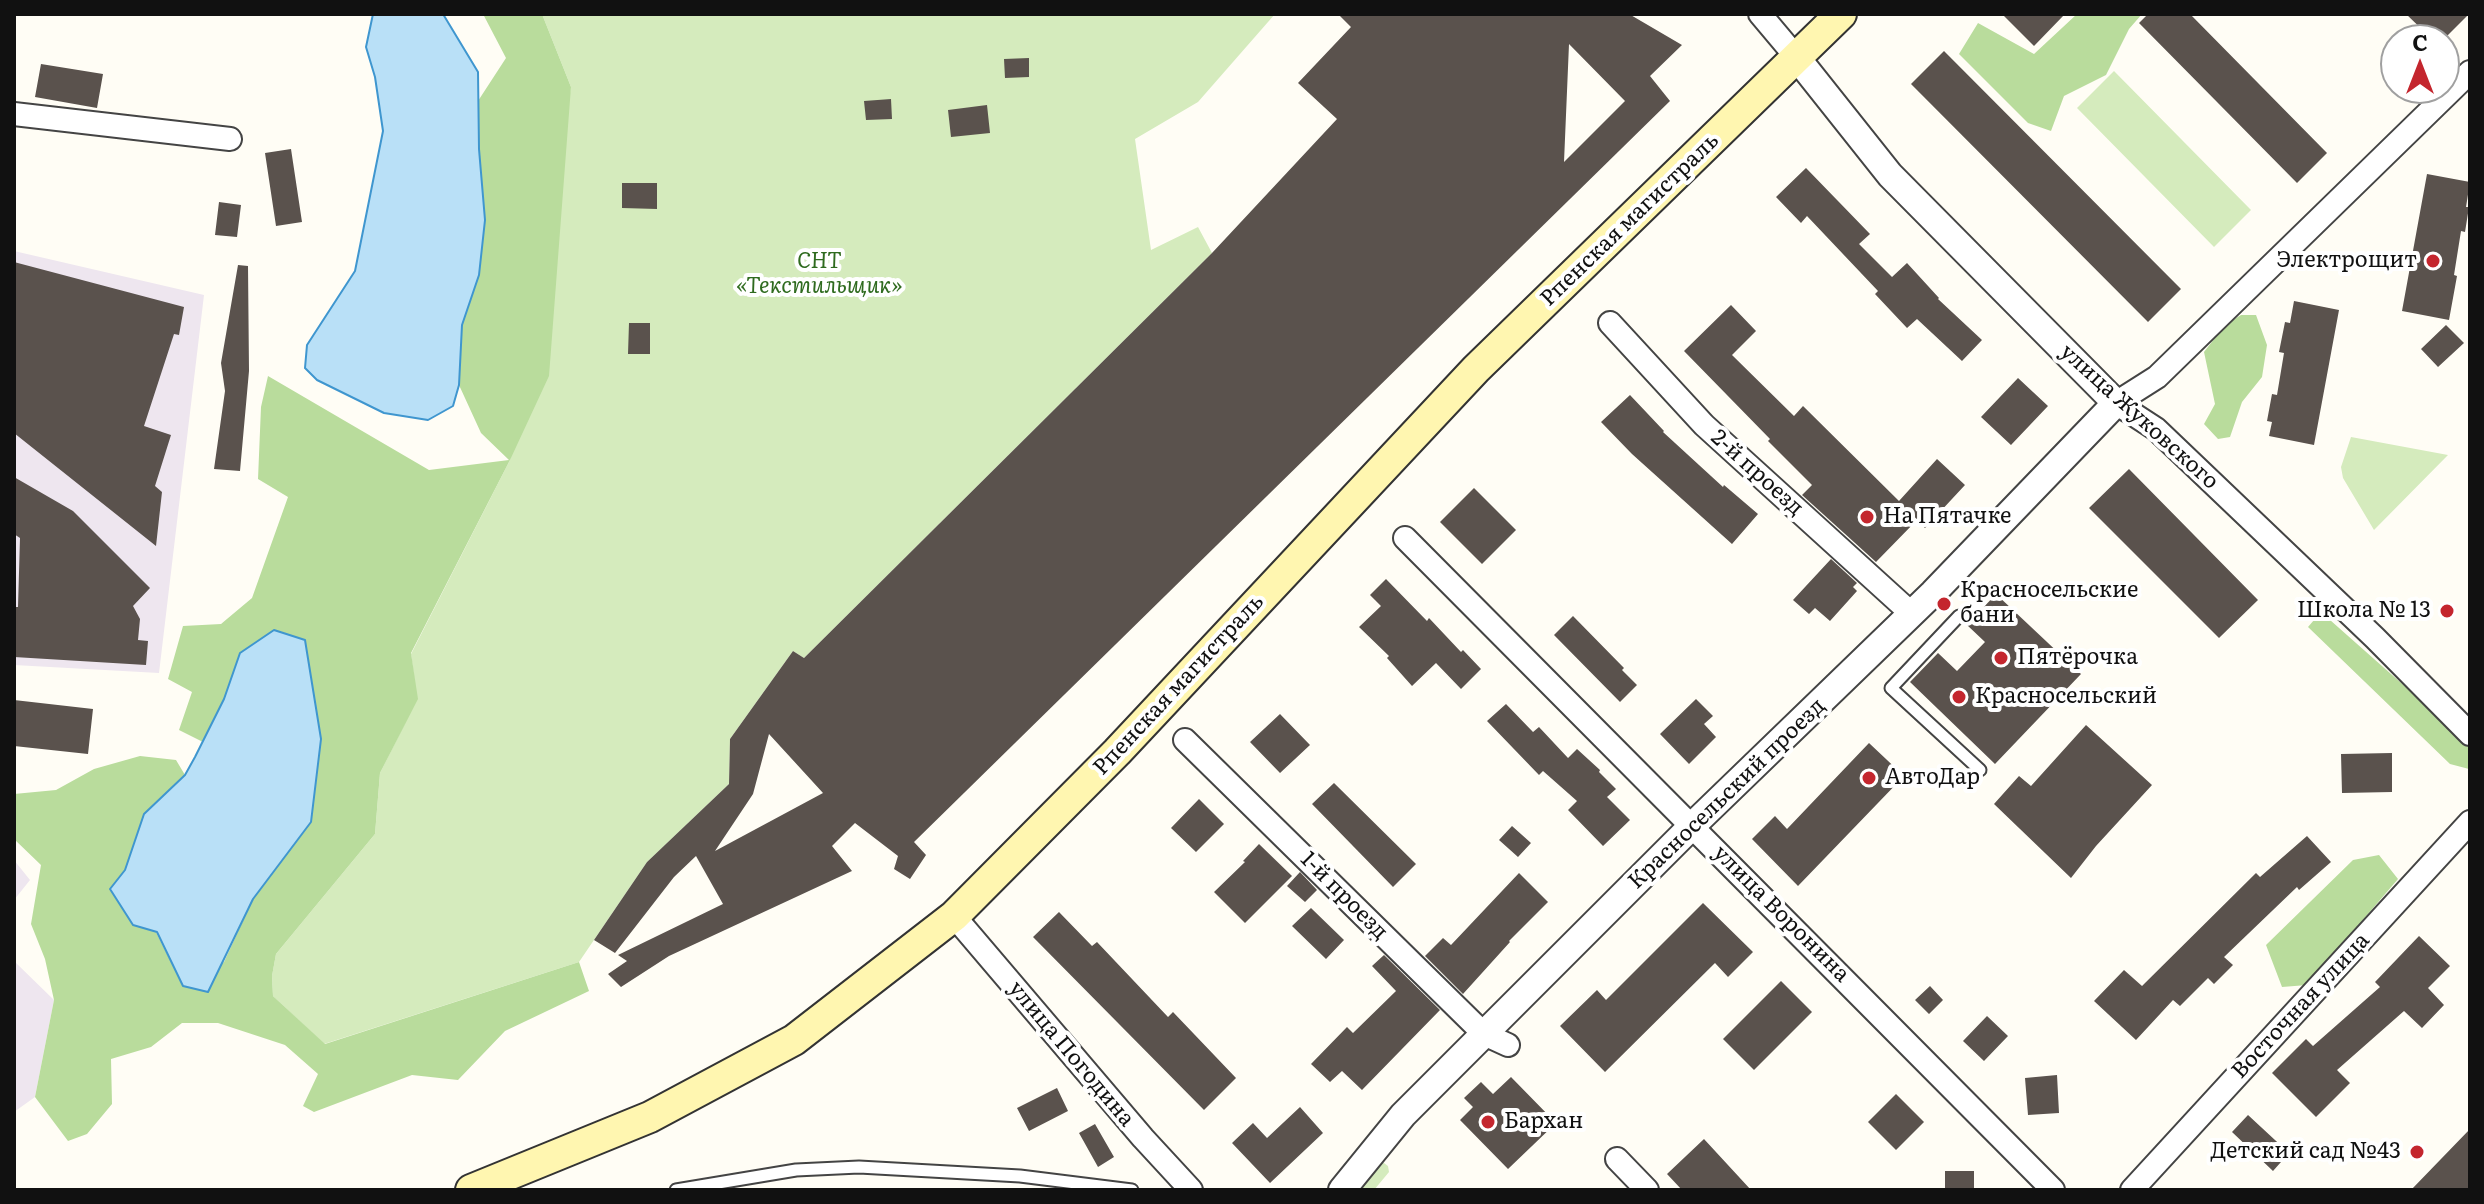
<!DOCTYPE html>
<meta charset="utf-8">
<style>
body{margin:0}
#map{position:relative;width:2484px;height:1204px;overflow:hidden;background:#fffdf5;font-family:Literata,serif}
canvas{display:block}
.frame{position:absolute;inset:0;border:16px solid #111;pointer-events:none}
.north{position:absolute;left:2380px;top:24px;width:80px;height:80px;box-sizing:border-box;background:#fff;border:2px solid #a0a0a0;border-radius:50%;rotate:0deg;font-size:22px;font-weight:700;line-height:32px;text-align:center;color:#111}
.north::after{content:'';display:block;margin:auto;width:28px;height:36px;background:#c4262e;clip-path:polygon(50% 0,100% 100%,50% 72%,0 100%)}
</style>
<div id="map">
<canvas width="2484" height="1204"></canvas>
<div class="frame"></div>
<div class="north">С</div>
</div>
<script>
const context = document.querySelector('canvas').getContext('2d');
context.lineJoin = 'round';
function fill(path, color) {
  context.fillStyle = color;
  context.fill(path, 'evenodd');
}
function strokePath(path, color, width, dash) {
  context.strokeStyle = color;
  context.lineWidth = width;
  context.lineCap = dash ? 'butt' : 'round';
  context.setLineDash(dash || []);
  context.stroke(path);
}
function drawText(font, color, halo, rows, align = 'center') {
  context.font = font + ' Literata,serif';
  context.lineWidth = 8;
  context.setLineDash([]);
  context.textBaseline = 'middle';
  context.strokeStyle = halo;
  context.fillStyle = color;
  for (const [text, x, y, turn = 0] of rows) {
    context.save();
    context.translate(x, y);
    context.rotate((+turn || 0) * Math.PI / 180);
    context.textAlign = isNaN(turn) ? turn : align;
    if (halo) context.strokeText(text, 0, 0);
    context.fillText(text, 0, 0);
    context.restore();
  }
}
fill(new Path2D(`
 M 14,251 L 204,295 L 159,673 L 14,665 Z
 M 14,860 L 30,880 L 14,900 Z
 M 14,961 L 54,1000 L 35,1097 L 14,1112 Z`), '#eee6ef');
fill(new Path2D(`
 M 542,14 L 1275,14 L 1198,102 L 1135,139 L 1151,250 L 1198,227 L 1212,253 L 804,658 L 793,651 L 730,739 L 729,784 L 647,862 L 579,962 L 324,1044 L 273,996 L 272,976 L 276,954 L 375,834 L 380,773 L 417,699 L 411,654 L 510,460 L 571,87 Z
 M 2114,71 L 2251,210 L 2214,247 L 2077,108 Z
 M 2351,437 L 2448,455 L 2374,530 L 2343,478 L 2341,467 Z
 M 1379,1163 L 1384,1163 L 1388,1166 L 1389,1172 L 1374,1190 L 1357,1190 Z`), '#d5ebbd');
fill(new Path2D(`
 M 483,14 L 542,14 L 571,87 L 549,376 L 510,460 L 411,653 L 418,699 L 380,773 L 375,834 L 276,954 L 272,976 L 273,996 L 325,1044 L 579,962 L 589,991 L 505,1031 L 458,1080 L 412,1075 L 314,1112 L 303,1106 L 318,1074 L 285,1045 L 218,1023 L 182,1023 L 151,1047 L 111,1059 L 112,1104 L 87,1134 L 68,1141 L 35,1097 L 54,1000 L 45,959 L 31,924 L 41,865 L 14,839 L 14,794 L 56,790 L 94,769 L 140,756 L 176,760 L 185,775 L 144,814 L 125,870 L 183,986 L 224,962 L 253,899 L 311,822 L 240,653 L 224,699 L 203,742 L 179,730 L 192,692 L 168,679 L 183,626 L 221,624 L 252,598 L 288,497 L 258,479 L 261,407 L 268,376 L 429,470 L 509,460 L 481,433 L 459,385 L 462,325 L 479,275 L 485,220 L 479,149 L 478,101 L 506,58 Z
 M 2077,14 L 2142,14 L 2129,29 L 2106,75 L 2064,96 L 2051,131 L 2028,123 L 1959,54 L 1978,23 L 2034,54 Z
 M 2241,315 L 2256,315 L 2267,345 L 2262,377 L 2242,402 L 2230,437 L 2218,439 L 2204,424 L 2215,404 L 2204,352 L 2225,325 Z
 M 2321,612 L 2470,744 L 2469,769 L 2450,764 L 2308,627 Z
 M 2379,855 L 2398,879 L 2307,985 L 2282,987 L 2266,945 L 2353,860 Z`), '#b9dc9c');
const water = new Path2D(`
 M 373,14 L 443,14 L 478,72 L 479,149 L 485,220 L 479,275 L 462,325 L 459,385 L 453,406 L 428,420 L 384,413 L 317,380 L 305,368 L 307,345 L 355,271 L 383,131 L 375,77 L 366,47 Z
 M 274,630 L 305,640 L 321,739 L 311,822 L 253,899 L 208,992 L 183,986 L 157,932 L 133,925 L 110,889 L 125,870 L 144,814 L 185,775 L 195,757 L 224,699 L 240,653 Z`);
fill(water, '#b9e0f7');
strokePath(water, '#3f96cf', 2);
fill(new Path2D(`
 M 1338,14 L 1629,14 L 1682,45 L 1650,76 L 1670,101 L 914,842 L 926,855 L 910,879 L 894,869 L 898,856 L 855,823 L 832,846 L 852,871 L 669,956 L 621,987 L 608,974 L 627,961 L 618,955 L 723,904 L 696,856 L 674,877 L 615,953 L 594,940 L 647,862 L 729,784 L 730,739 L 793,651 L 804,658 L 1212,253 L 1337,119 L 1298,83 L 1351,27 ZM 1569,44 L 1625,101 L 1564,162 ZM 769,734 L 823,793 L 715,851 L 753,794 Z
 M 2002,14 L 2065,14 L 2034,46 Z
 M 2148,14 L 2190,14 L 2327,153 L 2297,183 L 2139,23 Z
 M 2406,14 L 2469,14 L 2443,40 L 2433,40 Z
 M 1944,51 L 2181,289 L 2148,322 L 1911,84 Z
 M 1029,58 L 1029,77 L 1005,78 L 1004,59 Z
 M 41,64 L 103,74 L 97,108 L 35,97 Z
 M 891,99 L 892,119 L 866,120 L 864,101 Z
 M 987,105 L 990,133 L 951,137 L 948,110 Z
 M 291,149 L 302,222 L 276,226 L 265,153 Z
 M 1806,168 L 1870,234 L 1859,244 L 1892,277 L 1907,263 L 1939,298 L 1938,299 L 1982,340 L 1962,361 L 1917,319 L 1907,328 L 1875,294 L 1878,291 L 1807,216 L 1801,223 L 1776,197 Z
 M 2427,174 L 2470,182 L 2466,207 L 2469,207 L 2465,232 L 2461,231 L 2454,275 L 2457,276 L 2449,320 L 2402,311 Z
 M 622,183 L 657,183 L 657,209 L 622,208 Z
 M 219,202 L 241,205 L 237,237 L 215,235 Z
 M 14,262 L 184,307 L 179,335 L 174,334 L 144,426 L 171,435 L 155,486 L 162,492 L 156,546 L 14,433 Z
 M 238,265 L 248,266 L 249,371 L 240,471 L 214,469 L 225,391 L 221,363 Z
 M 2294,301 L 2339,310 L 2314,445 L 2269,436 L 2272,422 L 2267,421 L 2272,394 L 2277,395 L 2284,353 L 2279,352 L 2285,322 L 2290,323 Z
 M 1731,305 L 1756,331 L 1732,355 L 1794,416 L 1803,406 L 1899,501 L 1937,459 L 1965,485 L 1925,528 L 1917,520 L 1876,562 L 1802,495 L 1812,485 L 1768,441 L 1770,439 L 1684,351 Z
 M 629,323 L 650,323 L 650,354 L 628,354 Z
 M 2446,325 L 2464,343 L 2438,367 L 2421,349 Z
 M 2018,378 L 2048,406 L 2011,445 L 1981,417 Z
 M 1630,395 L 1664,431 L 1663,432 L 1723,487 L 1724,485 L 1758,514 L 1732,544 L 1632,454 L 1601,422 Z
 M 2129,469 L 2258,600 L 2219,638 L 2089,508 Z
 M 14,477 L 73,511 L 150,588 L 133,606 L 140,619 L 138,640 L 148,641 L 146,665 L 14,657 L 14,607 L 18,607 L 20,538 L 14,534 Z
 M 1474,488 L 1516,530 L 1482,564 L 1440,522 Z
 M 1831,559 L 1857,583 L 1853,587 L 1857,591 L 1830,621 L 1815,608 L 1809,614 L 1793,600 Z
 M 1386,579 L 1427,621 L 1429,618 L 1461,652 L 1463,650 L 1481,669 L 1461,689 L 1436,663 L 1412,686 L 1387,658 L 1389,656 L 1359,627 L 1381,606 L 1370,595 Z
 M 1996,594 L 2081,674 L 1995,764 L 1910,682 L 1938,653 L 1957,671 L 1985,642 L 1967,625 Z
 M 1573,616 L 1624,668 L 1622,670 L 1637,685 L 1620,702 L 1554,635 Z
 M 1696,699 L 1713,716 L 1704,724 L 1716,737 L 1689,764 L 1660,734 Z
 M 14,700 L 93,709 L 88,754 L 14,746 Z
 M 1506,704 L 1533,732 L 1539,727 L 1568,758 L 1577,749 L 1600,770 L 1599,772 L 1616,789 L 1607,797 L 1630,820 L 1603,846 L 1568,810 L 1577,801 L 1543,771 L 1539,775 L 1487,721 Z
 M 1280,714 L 1310,745 L 1280,773 L 1250,742 Z
 M 2086,725 L 2152,785 L 2096,846 L 2071,878 L 1994,804 L 2019,776 L 2031,786 Z
 M 1869,743 L 1904,776 L 1798,886 L 1752,839 L 1775,816 L 1787,829 Z
 M 2392,753 L 2392,792 L 2342,793 L 2341,754 Z
 M 1334,783 L 1416,864 L 1393,887 L 1312,804 Z
 M 1199,799 L 1224,824 L 1196,852 L 1171,828 Z
 M 1512,826 L 1531,843 L 1518,857 L 1499,840 Z
 M 2307,836 L 2331,862 L 2299,890 L 2297,887 L 2224,957 L 2233,965 L 2214,984 L 2208,978 L 2180,1006 L 2173,1000 L 2136,1040 L 2094,1001 L 2124,970 L 2142,986 L 2256,873 L 2260,877 Z
 M 1259,844 L 1292,876 L 1245,923 L 1214,892 L 1245,862 L 1243,861 Z
 M 1300,872 L 1317,890 L 1305,902 L 1287,886 Z
 M 1519,873 L 1548,902 L 1509,941 L 1510,942 L 1463,994 L 1425,956 L 1443,938 L 1451,945 Z
 M 1703,903 L 1753,952 L 1728,977 L 1715,963 L 1605,1072 L 1560,1026 L 1597,990 L 1606,1000 Z
 M 1311,908 L 1344,940 L 1326,959 L 1292,926 Z
 M 1059,912 L 1092,946 L 1097,942 L 1168,1017 L 1173,1012 L 1236,1078 L 1204,1110 L 1033,937 Z
 M 2419,936 L 2450,966 L 2428,988 L 2444,1005 L 2422,1028 L 2404,1011 L 2337,1070 L 2350,1083 L 2316,1117 L 2272,1073 L 2306,1039 L 2313,1046 L 2380,987 L 2375,982 Z
 M 1384,955 L 1440,1010 L 1362,1090 L 1342,1071 L 1330,1082 L 1311,1064 L 1347,1027 L 1353,1033 L 1396,991 L 1372,966 Z
 M 1781,981 L 1812,1012 L 1754,1070 L 1723,1039 Z
 M 1930,986 L 1943,1000 L 1929,1014 L 1915,1000 Z
 M 1987,1016 L 2008,1036 L 1984,1061 L 1963,1041 Z
 M 2057,1075 L 2059,1113 L 2028,1115 L 2025,1078 Z
 M 1511,1077 L 1556,1123 L 1508,1169 L 1460,1120 L 1473,1107 L 1464,1098 L 1481,1082 L 1493,1094 Z
 M 1057,1088 L 1068,1111 L 1029,1131 L 1017,1108 Z
 M 1896,1094 L 1924,1122 L 1896,1150 L 1868,1122 Z
 M 1300,1107 L 1323,1133 L 1270,1183 L 1232,1143 L 1253,1123 L 1267,1138 Z
 M 2248,1115 L 2289,1153 L 2273,1171 L 2232,1132 Z
 M 1095,1124 L 1114,1157 L 1098,1167 L 1079,1133 Z
 M 2470,1129 L 2470,1190 L 2411,1190 Z
 M 1704,1139 L 1751,1190 L 1682,1190 L 1667,1174 Z
 M 1945,1171 L 1974,1171 L 1974,1190 L 1945,1190 Z`), '#5a524d');
const service = new Path2D(`
 M 1959,616 L 1891,688 L 1980,770
 M 676,1190 L 796,1170 L 859,1167 L 1020,1176 L 1132,1190`);
const minor = new Path2D(`
 M 1760,14 L 1797,58
 M 2470,72 L 2157,377 L 2116,403 L 2156,429 L 2375,638 L 2470,734
 M 14,114 L 230,139
 M 1610,323 L 1704,425 L 1912,614
 M 1405,538 L 2053,1190
 M 1185,740 L 1484,1034 L 1508,1045
 M 954,916 L 1143,1138 L 1191,1190
 M 1617,1159 L 1647,1190
 M 2132,1190 L 2470,822`);
const tertiary = new Path2D(`
 M 1342,1190 L 1403,1115 L 1693,825 L 1933,593 L 2116,403 L 1890,175 L 1797,58`);
const secondary = new Path2D(`
 M 471,1190 L 650,1117 L 794,1040 L 954,916 L 1117,752 L 1476,369 L 1841,14`);
strokePath(service, '#444', 15);
strokePath(minor, '#444', 26);
strokePath(tertiary, '#444', 30);
strokePath(secondary, '#333', 34);
strokePath(service, '#fff', 11);
strokePath(minor, '#fff', 22);
strokePath(tertiary, '#fff', 26);
strokePath(secondary, '#fff6b0', 30);
for (const [x, y, r, color] of [
 [2433,261,8,"#c4262e"],
 [1867,517,8,"#c4262e"],
 [1944,604,8,"#c4262e"],
 [2447,611,8,"#c4262e"],
 [2001,658,8,"#c4262e"],
 [1959,697,8,"#c4262e"],
 [1869,778,8,"#c4262e"],
 [1488,1122,8,"#c4262e"],
 [2417,1152,8,"#c4262e"]
]) {
  const dot = new Path2D();
  dot.arc(x, y, r, 0, 2 * Math.PI);
  context.fillStyle = color;
  context.fill(dot);
  strokePath(dot, '#fff', 3);
}
drawText('22px', '#111', '#fff', [
 ["Рпенская магистраль",1630,220,-44],
 ["улица Жуковского",2139,417,42],
 ["2-й проезд",1757,473,42],
 ["Рпенская магистраль",1179,685,-47],
 ["Красносельский проезд",1727,794,-44],
 ["1-й проезд",1344,896,45],
 ["улица Воронина",1781,914,45],
 ["Восточная улица",2301,1006,-47],
 ["улица Погодина",1071,1054,50]
]);
drawText('22px', '#111', '#fff', [
 ["Электрощит",2417,261,"right"],
 ["На Пятачке",1883,517],
 ["Красносельские",1960,591],
 ["бани",1960,616],
 ["Школа № 13",2431,611,"right"],
 ["Пятёрочка",2017,658],
 ["Красносельский",1975,697],
 ["АвтоДар",1885,778],
 ["Бархан",1504,1122],
 ["Детский сад №43",2401,1152,"right"]
], 'left');
drawText('italic 22px', '#2f6b1f', '#fff', [
 ["СНТ",819,262],
 ["«Текстильщик»",819,287]
]);
</script>
